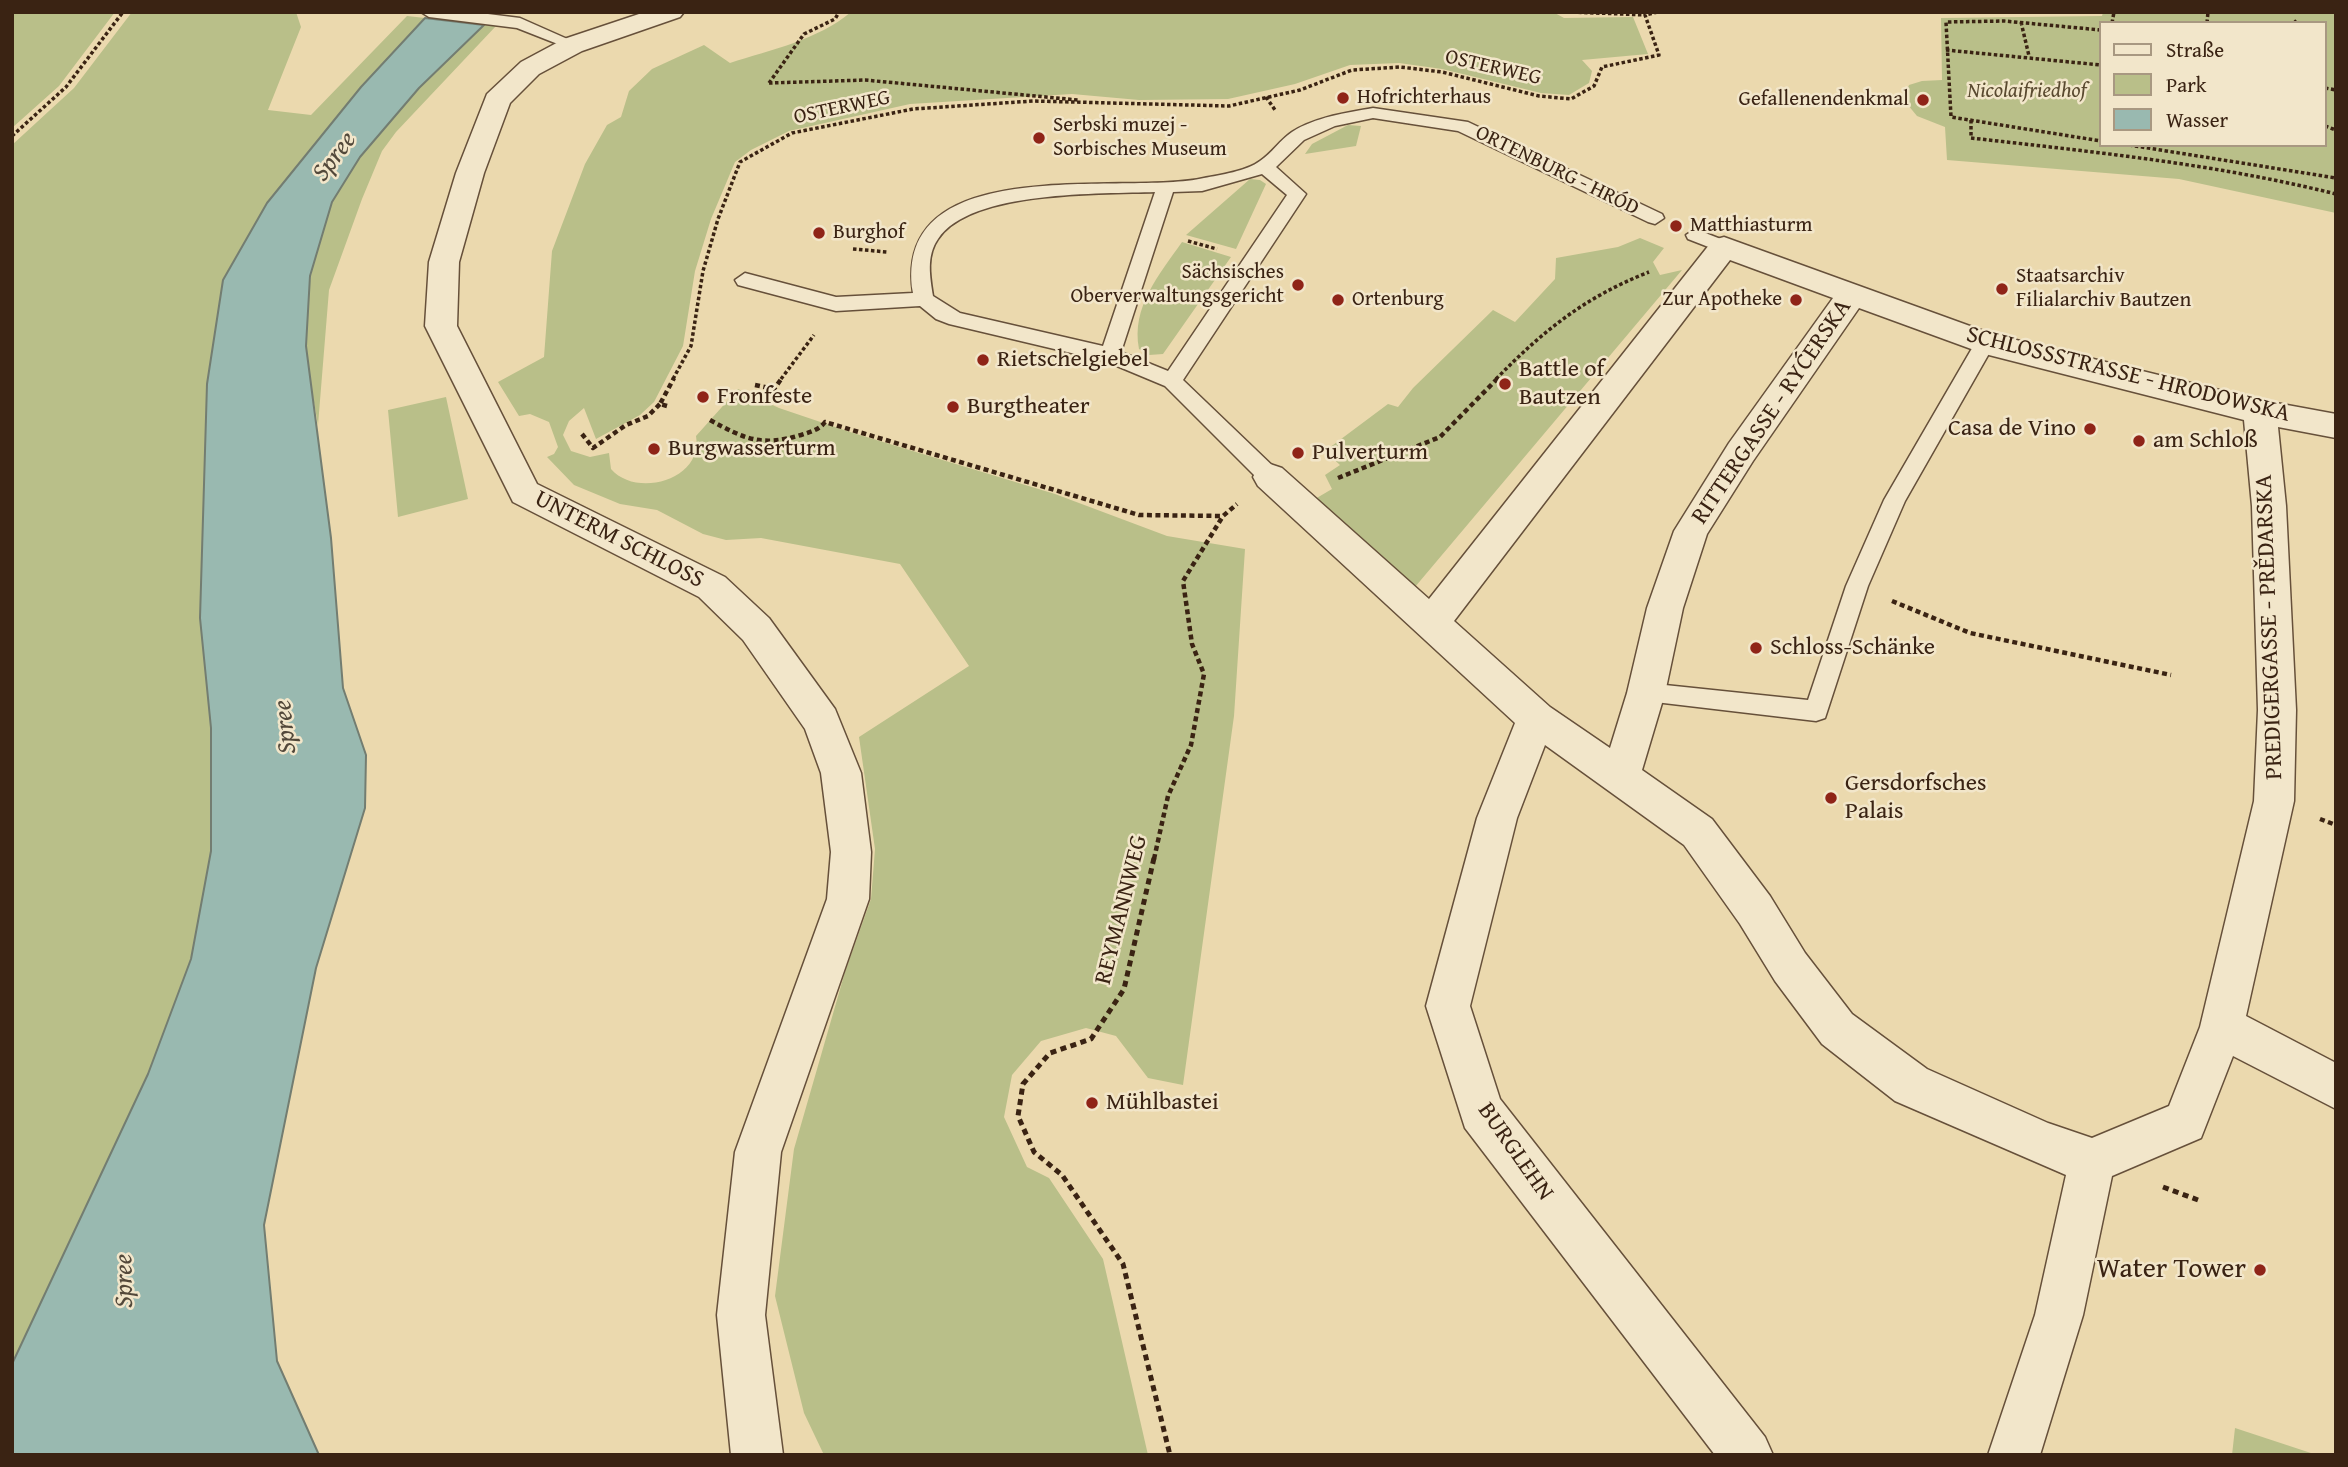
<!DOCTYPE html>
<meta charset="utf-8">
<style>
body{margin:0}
#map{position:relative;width:2348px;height:1467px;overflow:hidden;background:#ebd9ae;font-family:"Gentium Book Plus",serif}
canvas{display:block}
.frame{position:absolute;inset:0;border:14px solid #3a2313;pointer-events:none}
.legend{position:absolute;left:2099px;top:21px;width:228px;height:126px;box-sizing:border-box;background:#f2e6ca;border:2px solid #a89881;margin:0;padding:9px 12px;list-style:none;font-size:21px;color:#3a2313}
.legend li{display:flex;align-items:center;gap:14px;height:35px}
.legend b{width:35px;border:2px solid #a89881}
</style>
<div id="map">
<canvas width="2348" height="1467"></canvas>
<div class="frame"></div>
<ul class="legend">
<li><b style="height:9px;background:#f2e6ca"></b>Straße</li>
<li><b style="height:19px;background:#b9bf89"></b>Park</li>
<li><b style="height:19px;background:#99b9b0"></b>Wasser</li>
</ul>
</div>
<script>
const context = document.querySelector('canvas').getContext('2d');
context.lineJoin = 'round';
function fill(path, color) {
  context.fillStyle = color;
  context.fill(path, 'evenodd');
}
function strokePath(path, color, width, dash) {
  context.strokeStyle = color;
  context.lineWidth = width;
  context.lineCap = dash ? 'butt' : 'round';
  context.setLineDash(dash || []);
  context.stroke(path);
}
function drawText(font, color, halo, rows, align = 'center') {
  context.font = font + ' "Gentium Book Plus",serif';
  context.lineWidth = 5;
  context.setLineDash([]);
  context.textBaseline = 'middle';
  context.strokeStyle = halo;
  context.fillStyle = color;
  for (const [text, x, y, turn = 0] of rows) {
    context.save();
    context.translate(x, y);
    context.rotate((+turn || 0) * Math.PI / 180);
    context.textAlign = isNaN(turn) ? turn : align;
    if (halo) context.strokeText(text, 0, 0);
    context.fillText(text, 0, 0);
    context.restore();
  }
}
fill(new Path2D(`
 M 12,12 L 115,12 L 59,86 L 12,128 Z
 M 132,12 L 296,12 L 301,27 L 268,110 L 311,115 L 407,16 L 425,18 L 361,87 L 267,203 L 223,280 L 207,384 L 200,618 L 211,728 L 211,851 L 191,959 L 148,1074 L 12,1364 L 12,145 L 74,88 Z
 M 851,12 L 1553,12 L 1564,18 L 1633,17 L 1648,54 L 1582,60 L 1592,71 L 1589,83 L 1569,95 L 1541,93 L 1442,69 L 1399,63 L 1350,65 L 1295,84 L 1228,99 L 1139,100 L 1072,94 L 910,104 L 789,131 L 751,150 L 735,162 L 711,219 L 695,271 L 683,346 L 654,402 L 640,415 L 596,439 L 584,408 L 569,421 L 563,435 L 571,451 L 590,457 L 609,453 L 611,469 C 637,499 704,479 696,436 L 738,389 L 779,408 L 850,432 L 1055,494 L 1167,536 L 1245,549 L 1234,716 L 1183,1085 L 1148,1078 L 1116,1036 L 1086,1028 L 1041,1041 L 1012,1075 L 1004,1117 L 1027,1167 L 1049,1178 L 1103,1259 L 1148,1455 L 824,1455 L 804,1413 L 775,1296 L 794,1149 L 845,972 L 871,899 L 875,849 L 859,737 L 969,666 L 900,564 L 761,538 L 726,540 L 703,534 L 657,510 L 620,504 L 574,485 L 547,457 L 554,454 L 558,447 L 549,422 L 530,414 L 519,416 L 498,382 L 544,357 L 552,251 L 585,164 L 607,125 L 621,117 L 629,91 L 652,69 L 704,45 L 730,63 C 770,50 818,40 851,12 Z
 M 2103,12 L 2336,12 L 2336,213 L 2179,179 L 1947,160 L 1945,127 L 1917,116 L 1903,99 L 1909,85 L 1922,81 L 1942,80 L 1941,18 L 2102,16 ZM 2101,23 L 2325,23 L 2325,145 L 2101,145 Z
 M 484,25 L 496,26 L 396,132 L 382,151 L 362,199 L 329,290 L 318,425 C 314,399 307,372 306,346 C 304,298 314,248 331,204 C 354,146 438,69 484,25 Z
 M 1348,125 L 1361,126 L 1356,146 L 1305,154 L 1312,144 Z
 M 1250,179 L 1260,180 L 1266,184 L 1236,249 L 1186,235 Z
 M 1640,238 L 1664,248 L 1653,262 L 1660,275 L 1682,270 L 1415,587 L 1315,499 L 1332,489 L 1325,475 L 1340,465 L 1325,451 L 1388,404 L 1398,407 L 1413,388 L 1493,310 L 1515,322 L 1555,279 L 1556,258 L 1618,247 Z
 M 1182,242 L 1231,257 L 1163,354 L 1149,355 L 1139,349 C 1131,307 1159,275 1182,242 Z
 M 446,397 L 468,499 L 398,517 L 388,410 Z
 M 2235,1428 L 2317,1455 L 2232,1455 Z`), '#b9bf89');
const water = new Path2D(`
 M 425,18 L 484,25 L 419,88 L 360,157 L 332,202 L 310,276 L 306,346 L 331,538 L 343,688 L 366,755 L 365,808 L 316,968 L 264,1225 L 277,1361 L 319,1455 L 12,1455 L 12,1364 L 148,1074 L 191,959 L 211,851 L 211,728 L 200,618 L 207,384 L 223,280 L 267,203 L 361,87 Z`);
fill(water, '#99b9b0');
strokePath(water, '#737d71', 2);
const lane = new Path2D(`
 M 421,12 L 472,12 L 520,18 L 581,45 L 573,50 L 517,28 L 429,17 Z
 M 1373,108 L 1468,122 L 1662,214 L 1664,218 L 1655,224 L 1648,222 L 1458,131 L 1373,118 L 1335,126 L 1304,140 L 1276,167 L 1306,194 L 1183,380 L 1278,471 L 1281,477 L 1278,483 L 1262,483 L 1165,386 L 1105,361 L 949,324 L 936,319 L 920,306 L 836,311 L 738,285 L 735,280 L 745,273 L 836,297 L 913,293 C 891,149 1126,196 1204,178 C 1220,175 1247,171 1260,161 C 1272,153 1280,140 1292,132 C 1315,117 1346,113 1373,108 ZM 1262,174 L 1287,195 L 1168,371 L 1121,352 L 1173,192 L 1202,191 ZM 1155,192 L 1103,346 L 960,313 L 933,296 C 930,277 926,256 938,239 C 970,190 1103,194 1155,192 Z
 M 1695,229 L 1731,243 L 1733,247 L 1724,253 L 1688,239 L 1686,235 Z
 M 1985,336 L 1995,343 L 1905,501 L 1868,586 L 1825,718 L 1816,721 L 1638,700 L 1634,693 L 1638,686 L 1646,683 L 1808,700 L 1846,586 L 1884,500 L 1978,338 Z`);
const street = new Path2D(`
 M 645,12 L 684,12 L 680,17 L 582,51 L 539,74 L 510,103 L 484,173 L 459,262 L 457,326 L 537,484 L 725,577 L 769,618 L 835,709 L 861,773 L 871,852 L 869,899 L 781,1152 L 765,1315 L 783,1455 L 731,1455 L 717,1315 L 735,1152 L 827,899 L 831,852 L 821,773 L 805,729 L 743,640 L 699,597 L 513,502 L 425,326 L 429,262 L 456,173 L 487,94 L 521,62 L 564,39 Z
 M 1724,237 L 1992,334 L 2260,400 L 2336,414 L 2336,438 L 2278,427 L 2286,506 L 2296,710 L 2294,801 L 2246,1016 L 2336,1063 L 2336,1109 L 2233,1056 L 2201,1138 L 2112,1176 L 2083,1315 L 2040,1455 L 1988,1455 L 2035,1315 L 2066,1175 L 1895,1101 L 1822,1044 L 1775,981 L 1740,924 L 1684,845 L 1545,745 L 1517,818 L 1470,1006 L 1500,1099 L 1765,1437 L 1773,1455 L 1715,1455 L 1465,1128 L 1426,1006 L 1477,818 L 1515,723 L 1258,486 L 1253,477 L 1258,468 L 1270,464 L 1282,468 L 1429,599 L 1713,240 ZM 1730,260 L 1833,298 L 1729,443 L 1674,531 L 1647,608 L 1627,693 L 1610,748 L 1550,707 L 1454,621 ZM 1859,308 L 1985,354 L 2244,420 L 2252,506 L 2258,710 L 2254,801 L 2200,1027 L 2169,1106 L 2092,1138 L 2048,1123 L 1927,1069 L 1852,1014 L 1805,953 L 1770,896 L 1712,819 L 1642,770 L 1665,693 L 1683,608 L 1707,534 L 1753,461 Z`);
strokePath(lane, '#66503a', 3);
strokePath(street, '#66503a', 3);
strokePath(new Path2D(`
 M 1572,12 L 1645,15
 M 2021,22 L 2029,56
 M 2112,23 L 2114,12
 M 2207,23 L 2208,12
 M 2294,23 L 2298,19
 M 2101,30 L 2004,21 L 1946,22 L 1951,117 L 2101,141
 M 1946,50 L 2101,65
 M 769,83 L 865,80 L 1078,100
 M 769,83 L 804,34 L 835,19 L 839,12
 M 2325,88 L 2336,90
 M 1266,97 L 1275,110
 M 1971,120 L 1971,138 C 2094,152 2216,164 2336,194
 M 2325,126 L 2336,130
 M 12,136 L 66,87 L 123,12
 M 2129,145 L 2336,178
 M 1188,241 L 1217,249
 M 853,249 L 887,252
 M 673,379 L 691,346 L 703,271 L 718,219 L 740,162 L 792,133 L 913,109 L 1033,101 L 1229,106 L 1300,90 L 1352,70 L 1400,67 L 1442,72 L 1539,96 L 1571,99 L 1594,86 L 1602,67 L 1659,55 L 1645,15 L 1658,12
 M 781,379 L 814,335
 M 1496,379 C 1544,330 1585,297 1649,272`), '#3a2313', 3.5, [3.5, 2.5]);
strokePath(new Path2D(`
 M 755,385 L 774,389 L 782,378
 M 667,406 L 660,404 L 674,378
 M 710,420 C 745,439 761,447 801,435 C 810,432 819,430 825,422 L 1139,515 L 1222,516
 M 582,434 L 593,448 L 626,425 L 648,416 L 660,404
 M 1338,478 L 1440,437 L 1498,378
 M 1892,601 L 1970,633 L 2171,675
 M 2320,819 L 2336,825
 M 1154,859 L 1168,796 L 1191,745 L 1204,674 L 1192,644 L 1183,581 L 1223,516 L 1237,504`), '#3a2313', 4.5, [5, 3.5]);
strokePath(new Path2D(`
 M 1154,858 L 1124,989 L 1091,1039 L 1050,1053 L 1023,1084 L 1018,1116 L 1034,1152 L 1062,1175 L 1123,1264 L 1170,1455
 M 2163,1187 L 2198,1200`), '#3a2313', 5, [6, 4.5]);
fill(lane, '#f2e6ca');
fill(street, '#f2e6ca');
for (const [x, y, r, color] of [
 [1343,98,7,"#8f2418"],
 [1923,100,7,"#8f2418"],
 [1039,138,7,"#8f2418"],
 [1676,226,7,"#8f2418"],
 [819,233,7,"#8f2418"],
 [1298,285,7,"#8f2418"],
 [2002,289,7,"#8f2418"],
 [1338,300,7,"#8f2418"],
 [1796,300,7,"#8f2418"],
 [983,360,7,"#8f2418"],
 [1505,384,7,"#8f2418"],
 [703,397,7,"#8f2418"],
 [953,407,7,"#8f2418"],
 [2090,429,7,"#8f2418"],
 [2139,441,7,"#8f2418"],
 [654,449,7,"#8f2418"],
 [1298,453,7,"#8f2418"],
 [1756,648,7,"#8f2418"],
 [1831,798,7,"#8f2418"],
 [1092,1103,7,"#8f2418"],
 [2260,1270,7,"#8f2418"]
]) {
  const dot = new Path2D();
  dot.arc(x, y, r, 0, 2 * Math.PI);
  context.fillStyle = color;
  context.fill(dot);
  strokePath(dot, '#f2e6ca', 2.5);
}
drawText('21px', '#3a2313', '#f2e6ca', [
 ["OSTERWEG",1493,68,13],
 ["OSTERWEG",842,108,-12],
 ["ORTENBURG - HRÓD",1557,171,26]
]);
drawText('italic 21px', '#5a4a30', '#f2e6ca', [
 ["Nicolaifriedhof",2027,92]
]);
drawText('21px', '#3a2313', '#f2e6ca', [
 ["Hofrichterhaus",1357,98],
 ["Gefallenendenkmal",1909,100,"right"],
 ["Serbski muzej -",1053,126],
 ["Sorbisches Museum",1053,150],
 ["Matthiasturm",1690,226],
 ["Burghof",833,233],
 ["Sächsisches",1284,273,"right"],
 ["Oberverwaltungsgericht",1284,297,"right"],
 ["Staatsarchiv",2016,277],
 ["Filialarchiv Bautzen",2016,301],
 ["Ortenburg",1352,300],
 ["Zur Apotheke",1782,300,"right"]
], 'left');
drawText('24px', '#3a2313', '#f2e6ca', [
 ["Rietschelgiebel",997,360],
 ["Battle of",1519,370],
 ["Bautzen",1519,398],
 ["Fronfeste",717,397],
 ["Burgtheater",967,407],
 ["Casa de Vino",2076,429,"right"],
 ["am Schloß",2153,441],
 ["Burgwasserturm",668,449],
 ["Pulverturm",1312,453],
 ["Schloss-Schänke",1770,648],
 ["Gersdorfsches",1845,784],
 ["Palais",1845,812],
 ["Mühlbastei",1106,1103]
], 'left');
drawText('24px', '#3a2313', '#f2e6ca', [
 ["SCHLOSSSTRASSE - HRODOWSKA",2128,375,14],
 ["RITTERGASSE - RYĆERSKA",1772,412,-56],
 ["UNTERM SCHLOSS",619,540,27],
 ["PREDIGERGASSE - PRĚDARSKA",2270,627,-92],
 ["REYMANNWEG",1122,910,-76],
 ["BURGLEHN",1515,1152,55]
]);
drawText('italic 26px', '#52483a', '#f2e6ca', [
 ["Spree",335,157,-53],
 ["Spree",286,727,-96],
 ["Spree",125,1281,-91]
]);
drawText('28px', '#3a2313', '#f2e6ca', [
 ["Water Tower",2246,1270]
], 'right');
</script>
